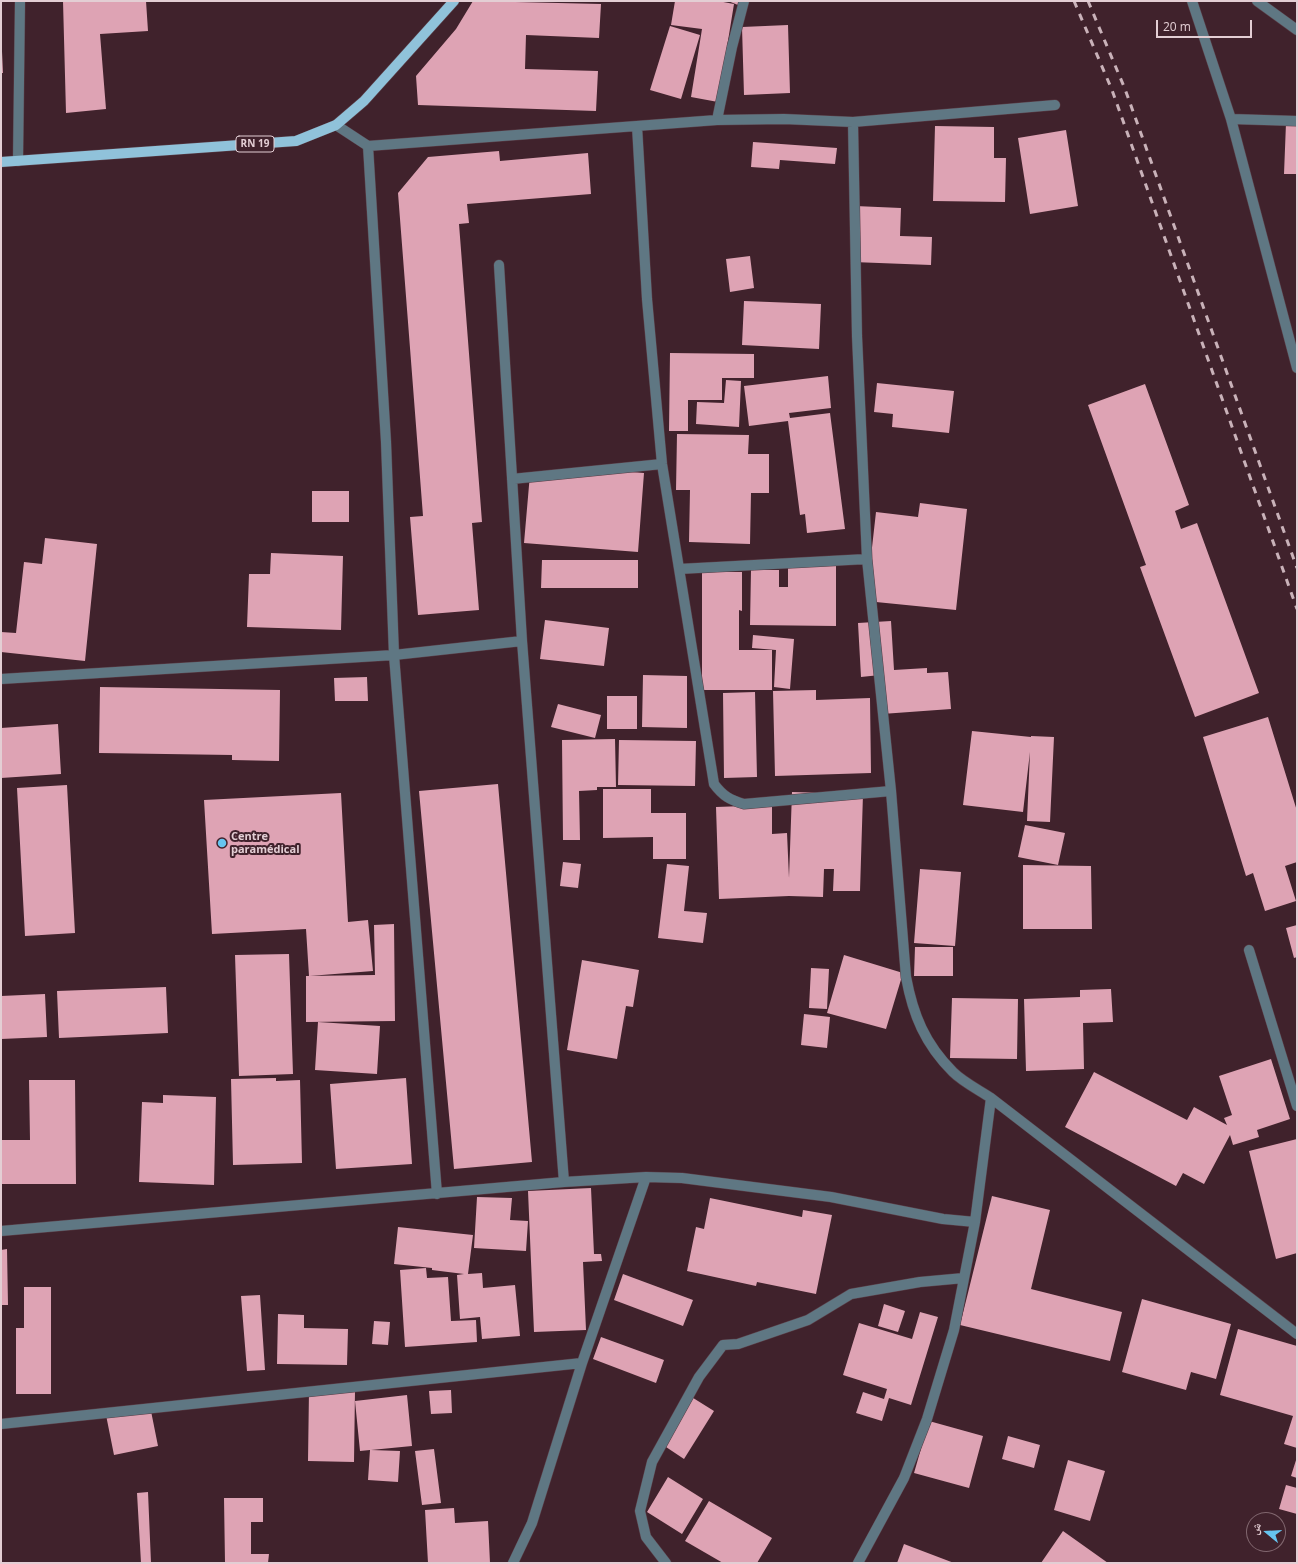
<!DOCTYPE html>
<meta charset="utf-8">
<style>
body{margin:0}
#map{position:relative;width:1298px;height:1564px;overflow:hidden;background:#40222c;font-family:"Open Sans","Noto Naskh Arabic",sans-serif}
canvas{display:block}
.frame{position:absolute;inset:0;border:2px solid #e3ced4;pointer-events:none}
.north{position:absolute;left:1246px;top:1512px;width:40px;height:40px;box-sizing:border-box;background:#40222c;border:1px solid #81676f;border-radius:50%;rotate:288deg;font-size:11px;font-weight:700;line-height:16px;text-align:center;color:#e3ced4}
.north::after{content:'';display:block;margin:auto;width:14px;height:18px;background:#66c4ef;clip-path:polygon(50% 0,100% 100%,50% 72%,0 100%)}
.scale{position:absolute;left:1156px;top:20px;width:96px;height:18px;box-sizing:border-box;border:2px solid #e3ced4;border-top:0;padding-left:5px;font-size:12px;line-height:14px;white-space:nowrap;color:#e3ced4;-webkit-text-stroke:3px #40222c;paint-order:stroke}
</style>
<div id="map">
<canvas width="1298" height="1564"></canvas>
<div class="frame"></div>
<div class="north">ش</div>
<div class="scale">20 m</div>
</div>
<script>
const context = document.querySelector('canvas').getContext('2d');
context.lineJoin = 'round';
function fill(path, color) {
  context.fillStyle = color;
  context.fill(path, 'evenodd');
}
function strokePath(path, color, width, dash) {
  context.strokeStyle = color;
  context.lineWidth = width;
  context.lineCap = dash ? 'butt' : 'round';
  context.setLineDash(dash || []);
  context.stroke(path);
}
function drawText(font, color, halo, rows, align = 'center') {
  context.font = font + ' "Open Sans",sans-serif';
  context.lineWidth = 4;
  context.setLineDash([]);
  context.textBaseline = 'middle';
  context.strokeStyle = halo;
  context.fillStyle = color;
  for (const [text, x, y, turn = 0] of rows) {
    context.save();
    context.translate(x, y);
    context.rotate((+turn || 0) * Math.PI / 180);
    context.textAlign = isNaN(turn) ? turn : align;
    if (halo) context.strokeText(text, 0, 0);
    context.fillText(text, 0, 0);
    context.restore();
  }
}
fill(new Path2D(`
 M 63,1 L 146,1 L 148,31 L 100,34 L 106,109 L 66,113 Z
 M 473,1 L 601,4 L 599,38 L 526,35 L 525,69 L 598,71 L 596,111 L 418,105 L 416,76 L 456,29 Z
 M 675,1 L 718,1 L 734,4 L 718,102 L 691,97 L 702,29 L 671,25 Z
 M 728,1 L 739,1 L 738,5 Z
 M 788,25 L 790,93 L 744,95 L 742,27 Z
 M 670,26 L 700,35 L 681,99 L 650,90 Z
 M 1,30 L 3,73 L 1,73 Z
 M 1286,123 L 1297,123 L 1297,174 L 1284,174 Z
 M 935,126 L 994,127 L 994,158 L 1006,158 L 1005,202 L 933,201 Z
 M 1066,130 L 1078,206 L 1030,214 L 1018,138 Z
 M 753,142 L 837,148 L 835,164 L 780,160 L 779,169 L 751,167 Z
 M 499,151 L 500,161 L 588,153 L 591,194 L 467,204 L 469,223 L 459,224 L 482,522 L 472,523 L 479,610 L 418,615 L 410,517 L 423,516 L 398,193 L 428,157 Z
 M 855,206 L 901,208 L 900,236 L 932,237 L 931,265 L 853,262 Z
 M 750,256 L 754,288 L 730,292 L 726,259 Z
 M 744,301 L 821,304 L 819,349 L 742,345 Z
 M 670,353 L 754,354 L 754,378 L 722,378 L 722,400 L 688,400 L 688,431 L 669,431 Z
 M 828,376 L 831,408 L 789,413 L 790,418 L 830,413 L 845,529 L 807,533 L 805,514 L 800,515 L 788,421 L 749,426 L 744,386 Z
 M 726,380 L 741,381 L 739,427 L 696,424 L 697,402 L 724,403 Z
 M 877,383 L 954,391 L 949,433 L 892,427 L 893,414 L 874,412 Z
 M 1145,384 L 1189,505 L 1175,511 L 1181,529 L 1197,523 L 1259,693 L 1195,717 L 1140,567 L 1146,565 L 1088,405 Z
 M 677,434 L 749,435 L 748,454 L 769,454 L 769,493 L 751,493 L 750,544 L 689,542 L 690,490 L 676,490 Z
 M 576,468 L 644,473 L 638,552 L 524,543 L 530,474 Z
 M 312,491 L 349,491 L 349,522 L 312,522 Z
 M 920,503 L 967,509 L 956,610 L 866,601 L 876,512 L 918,517 Z
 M 45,538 L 97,544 L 85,661 L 1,652 L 1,632 L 16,633 L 24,562 L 42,564 Z
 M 271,553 L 343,556 L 341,630 L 247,627 L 249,574 L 270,574 Z
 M 542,560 L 638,560 L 638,588 L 541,588 Z
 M 788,561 L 836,562 L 836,626 L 750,625 L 751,570 L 779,570 L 779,587 L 788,587 Z
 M 702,572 L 742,572 L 742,611 L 739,610 L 739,650 L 772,650 L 772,690 L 702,690 Z
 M 545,620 L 609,628 L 604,666 L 540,659 Z
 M 891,621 L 894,670 L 927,668 L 927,673 L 948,672 L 951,709 L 882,714 L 880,675 L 861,677 L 858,623 Z
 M 753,635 L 794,639 L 790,689 L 774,687 L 776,650 L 752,648 Z
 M 643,675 L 687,676 L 687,728 L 642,727 Z
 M 367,677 L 368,701 L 335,701 L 334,678 Z
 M 100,687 L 280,690 L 279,761 L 232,760 L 232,755 L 99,753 Z
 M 816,690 L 816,700 L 870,698 L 871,773 L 775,776 L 773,691 Z
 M 755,692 L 757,777 L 724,778 L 723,693 Z
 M 607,696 L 637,696 L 637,729 L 607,729 Z
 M 558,704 L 601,715 L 595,738 L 551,727 Z
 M 1268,717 L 1297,811 L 1297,862 L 1285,866 L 1296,901 L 1265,911 L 1253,873 L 1246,876 L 1203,737 Z
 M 58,724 L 61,774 L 1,778 L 1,728 Z
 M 972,731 L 1031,737 L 1031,736 L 1054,737 L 1050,822 L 1027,821 L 1030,752 L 1023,812 L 963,805 Z
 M 615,739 L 616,787 L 597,787 L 597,790 L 579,791 L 580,840 L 563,840 L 562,740 Z
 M 619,740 L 696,741 L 695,786 L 618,785 Z
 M 498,784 L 532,1162 L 454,1169 L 419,791 Z
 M 67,785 L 75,933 L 25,936 L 17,788 Z
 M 603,789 L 651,789 L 651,813 L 686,813 L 686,859 L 653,859 L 653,837 L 603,838 Z
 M 792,792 L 863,794 L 860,891 L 833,891 L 834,869 L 824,869 L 823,897 L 789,896 L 719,899 L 716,807 L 772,805 L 772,834 L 787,833 L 789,878 Z
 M 341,793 L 348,922 L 368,920 L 373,971 L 309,976 L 306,929 L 212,934 L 204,800 Z
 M 1025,825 L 1065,833 L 1058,865 L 1018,857 Z
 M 563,862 L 581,864 L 578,888 L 560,886 Z
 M 667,864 L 689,866 L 684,911 L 707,913 L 703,943 L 658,938 Z
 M 1023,865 L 1091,866 L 1092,929 L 1023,929 Z
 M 920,869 L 961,872 L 955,946 L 914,943 Z
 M 394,924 L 395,1021 L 306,1022 L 306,976 L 375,975 L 374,925 Z
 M 1297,925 L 1297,957 L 1294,958 L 1286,928 Z
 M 915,947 L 953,947 L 953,976 L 914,976 Z
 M 289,954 L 293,1074 L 239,1076 L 235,955 Z
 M 844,955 L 903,973 L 886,1029 L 827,1013 Z
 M 582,960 L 639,970 L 633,1007 L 626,1006 L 617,1059 L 567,1050 Z
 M 811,968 L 829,969 L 827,1009 L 809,1008 Z
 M 166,987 L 168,1033 L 59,1038 L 57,991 Z
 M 1111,989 L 1113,1022 L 1083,1023 L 1084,1069 L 1026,1071 L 1024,999 L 1080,997 L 1080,990 Z
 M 45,994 L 47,1037 L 1,1039 L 1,996 Z
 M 952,998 L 1018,999 L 1017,1059 L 950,1058 Z
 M 804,1014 L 830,1017 L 827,1048 L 801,1045 Z
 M 318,1022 L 380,1026 L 377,1074 L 315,1070 Z
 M 1271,1059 L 1290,1119 L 1257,1130 L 1259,1137 L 1233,1145 L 1230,1135 L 1204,1184 L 1183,1173 L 1176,1186 L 1065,1127 L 1094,1072 L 1187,1120 L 1194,1107 L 1227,1125 L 1224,1118 L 1232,1115 L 1219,1076 Z
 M 276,1078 L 276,1081 L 300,1080 L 302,1163 L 233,1165 L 231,1079 Z
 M 406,1078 L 412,1164 L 336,1169 L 330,1084 Z
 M 29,1080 L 75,1080 L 76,1184 L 1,1184 L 1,1140 L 30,1140 Z
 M 163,1095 L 216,1097 L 214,1185 L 139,1182 L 142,1102 L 163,1103 Z
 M 1297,1139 L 1297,1253 L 1276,1259 L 1249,1151 Z
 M 591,1188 L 594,1254 L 601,1254 L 602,1261 L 583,1262 L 586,1330 L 534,1332 L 528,1191 Z
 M 992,1196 L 1050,1210 L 1031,1289 L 1122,1312 L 1110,1361 L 960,1325 Z
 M 477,1197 L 512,1198 L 510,1220 L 528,1221 L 526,1251 L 474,1248 Z
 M 710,1198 L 802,1217 L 803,1210 L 832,1215 L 816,1294 L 757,1282 L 756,1286 L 687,1271 L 696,1227 L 704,1229 Z
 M 398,1227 L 473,1235 L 468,1274 L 482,1273 L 483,1288 L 515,1285 L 520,1336 L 482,1339 L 480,1317 L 460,1319 L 457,1275 L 464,1274 L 432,1270 L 432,1268 L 394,1264 Z
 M 7,1249 L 8,1305 L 1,1305 L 1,1250 Z
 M 426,1268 L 427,1278 L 448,1277 L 451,1321 L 476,1320 L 477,1342 L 405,1347 L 400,1270 Z
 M 623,1274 L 693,1300 L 683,1326 L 614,1300 Z
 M 24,1287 L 51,1287 L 51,1394 L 16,1394 L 16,1328 L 24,1328 Z
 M 260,1295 L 265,1370 L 247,1371 L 241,1296 Z
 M 1142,1299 L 1231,1324 L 1216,1379 L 1191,1372 L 1186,1390 L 1122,1372 Z
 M 884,1304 L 905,1311 L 898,1332 L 878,1326 Z
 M 920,1312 L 938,1317 L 911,1405 L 889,1398 L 882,1421 L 856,1413 L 863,1392 L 884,1399 L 887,1389 L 843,1375 L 859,1323 L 912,1339 Z
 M 278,1314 L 304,1315 L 304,1328 L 348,1329 L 347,1365 L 277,1364 Z
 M 374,1321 L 390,1322 L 388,1345 L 372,1344 Z
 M 1238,1329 L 1297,1346 L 1297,1448 L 1284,1444 L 1293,1416 L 1220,1395 Z
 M 601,1337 L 664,1360 L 656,1383 L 593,1359 Z
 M 309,1390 L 355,1391 L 354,1462 L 308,1461 Z
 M 451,1390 L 452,1413 L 431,1414 L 429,1391 Z
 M 407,1395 L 412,1446 L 371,1450 L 400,1451 L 398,1482 L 368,1480 L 370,1450 L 360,1451 L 355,1401 Z
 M 690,1396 L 714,1411 L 684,1459 L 660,1443 Z
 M 150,1406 L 158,1446 L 114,1455 L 106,1415 Z
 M 929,1421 L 983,1436 L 969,1488 L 914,1473 Z
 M 1008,1436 L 1040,1445 L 1034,1468 L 1002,1459 Z
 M 434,1449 L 441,1503 L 422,1505 L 415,1451 Z
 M 1297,1457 L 1297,1478 L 1291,1476 Z
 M 1068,1460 L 1105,1471 L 1090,1521 L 1054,1510 Z
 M 668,1477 L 703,1499 L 682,1534 L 647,1512 Z
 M 1286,1485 L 1297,1488 L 1297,1514 L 1279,1509 Z
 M 148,1492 L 151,1563 L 141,1563 L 137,1493 Z
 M 224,1498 L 263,1498 L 263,1522 L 251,1522 L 251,1554 L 269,1554 L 268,1563 L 225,1563 Z
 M 709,1501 L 772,1538 L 757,1563 L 723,1563 L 685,1541 Z
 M 454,1508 L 455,1523 L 488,1521 L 490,1563 L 428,1563 L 425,1510 Z
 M 1063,1531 L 1108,1563 L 1041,1563 Z
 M 904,1544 L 954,1563 L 897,1563 Z`), '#dea3b4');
const minor = new Path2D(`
 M 1192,1 L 1231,119 L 1297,368
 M 1257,1 L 1297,30
 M 1231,119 L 1297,121
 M 717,120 L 732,47 L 744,1
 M 853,122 L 1055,105
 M 336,125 L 368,146 L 386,442 L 394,655 L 437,1194
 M 637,126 L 647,299 L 662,464 L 714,784 C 723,796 730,800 744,804 L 891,791
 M 368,146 L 717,120 L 784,119 L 853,122 L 857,336 L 867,559 L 891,791 L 906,977 C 913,1015 925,1044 953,1072 C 963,1082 979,1090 991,1098 L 1297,1334
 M 18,161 L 20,1
 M 499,265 L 522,641 L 564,1182
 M 512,479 L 662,464
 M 679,569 L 867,559
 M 1,679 L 394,655 L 522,641
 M 1249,950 L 1297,1106
 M 1,1231 L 564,1182 L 646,1177 L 682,1178 L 831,1197 L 943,1219 L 975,1222
 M 1,1424 L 582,1363
 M 513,1563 L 532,1523 L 582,1363 L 646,1177
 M 666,1563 L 646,1537 L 640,1511 L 652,1462 L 699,1377 L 723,1345 L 738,1344 L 808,1320 L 851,1294 L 920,1282 L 964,1278
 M 858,1563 L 904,1478 L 927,1419 L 954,1330 L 975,1222 L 991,1098`);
const major = new Path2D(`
 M 1,162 L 296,141 L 336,125 L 364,101 L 454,1`);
strokePath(minor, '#5a3e47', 11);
strokePath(major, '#5a3e47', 11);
strokePath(minor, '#5f7783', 10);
strokePath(major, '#90c2da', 10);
strokePath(new Path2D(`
 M 1074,1 L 1112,90 L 1297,609
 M 1088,1 L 1125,89 L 1297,568`), '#c9b2b9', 3, [7, 7]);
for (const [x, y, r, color] of [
 [222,843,5,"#66c4ef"]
]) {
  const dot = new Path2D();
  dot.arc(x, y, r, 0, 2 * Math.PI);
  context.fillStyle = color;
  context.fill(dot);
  strokePath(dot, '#40222c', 1.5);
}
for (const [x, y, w] of [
 [255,144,38]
]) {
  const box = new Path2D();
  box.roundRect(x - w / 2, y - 8, w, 16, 3);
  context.fillStyle = '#40222c';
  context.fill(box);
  strokePath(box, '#e3ced4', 1);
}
drawText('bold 10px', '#e3ced4', null, [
 ["RN 19",255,144]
]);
drawText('bold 11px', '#e3ced4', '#40222c', [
 ["Centre",231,837],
 ["paramédical",231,850]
], 'left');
</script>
